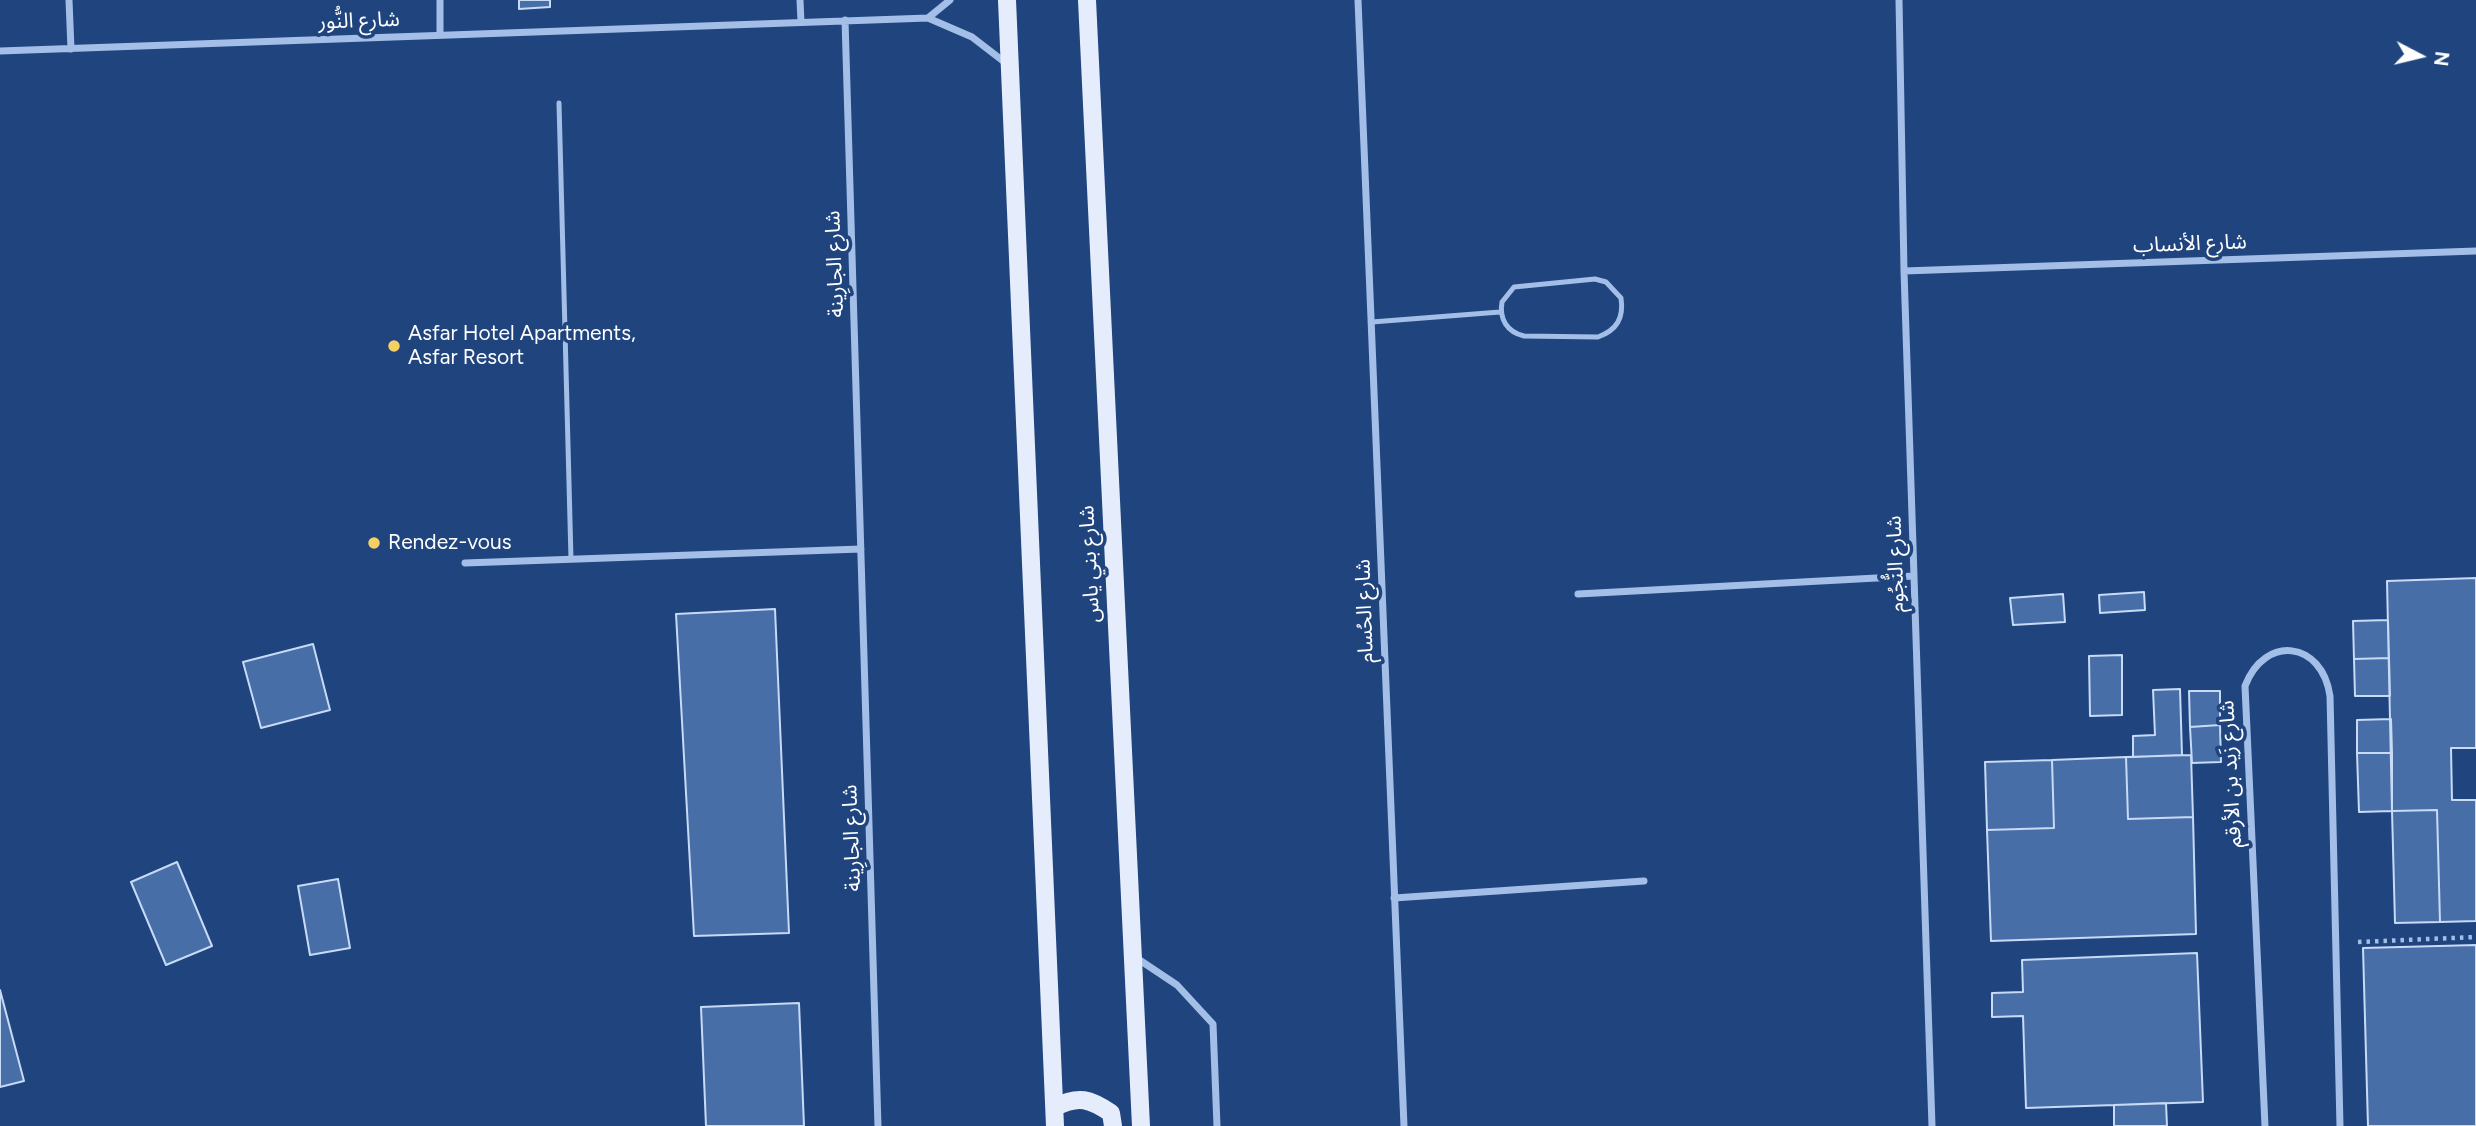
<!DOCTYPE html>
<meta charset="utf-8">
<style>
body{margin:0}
#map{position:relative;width:2476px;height:1126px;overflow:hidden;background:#1f447e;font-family:Figtree,sans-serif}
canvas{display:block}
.north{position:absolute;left:2385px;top:21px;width:70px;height:70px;-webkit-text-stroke:5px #1f447e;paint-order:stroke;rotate:97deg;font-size:19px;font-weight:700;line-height:28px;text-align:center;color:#fff}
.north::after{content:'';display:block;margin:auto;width:24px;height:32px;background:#fff;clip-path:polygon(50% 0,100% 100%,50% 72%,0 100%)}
</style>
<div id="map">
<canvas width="2476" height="1126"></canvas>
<div class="north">N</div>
</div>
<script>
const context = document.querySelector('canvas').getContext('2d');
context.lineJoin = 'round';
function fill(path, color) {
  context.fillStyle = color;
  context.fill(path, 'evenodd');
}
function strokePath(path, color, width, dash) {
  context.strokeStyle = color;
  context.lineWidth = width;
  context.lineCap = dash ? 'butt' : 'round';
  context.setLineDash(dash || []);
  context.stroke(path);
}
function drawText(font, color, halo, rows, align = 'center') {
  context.font = font + ' Figtree,"Noto Sans Arabic",sans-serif';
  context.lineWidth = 7;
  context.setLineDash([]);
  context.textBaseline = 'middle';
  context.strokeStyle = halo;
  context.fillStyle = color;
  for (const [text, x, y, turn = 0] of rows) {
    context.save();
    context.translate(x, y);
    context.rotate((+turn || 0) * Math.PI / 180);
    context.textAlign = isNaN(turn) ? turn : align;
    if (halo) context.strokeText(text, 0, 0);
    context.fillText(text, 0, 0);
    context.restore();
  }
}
const building = new Path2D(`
 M 519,0 L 550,0 L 550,7 L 519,9 Z
 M 2476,578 L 2476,748 L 2451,748 L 2452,800 L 2476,800 L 2476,921 L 2440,922 L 2437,810 L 2392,811 L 2387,581 Z
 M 2144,592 L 2145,610 L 2100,613 L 2099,595 Z
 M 2063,594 L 2065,622 L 2013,625 L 2010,598 Z
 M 775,609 L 789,933 L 694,936 L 676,614 Z
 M 2388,620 L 2389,658 L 2354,659 L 2353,621 Z
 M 313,644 L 330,710 L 261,728 L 243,662 Z
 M 2122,655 L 2122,715 L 2090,716 L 2089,656 Z
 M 2389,658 L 2390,696 L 2355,696 L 2354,659 Z
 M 2180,689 L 2182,755 L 2133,757 L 2133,736 L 2155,735 L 2153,690 Z
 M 2189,691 L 2220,691 L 2220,725 L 2190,727 Z
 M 2391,719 L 2392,753 L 2357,753 L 2357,720 Z
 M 2220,725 L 2221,762 L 2192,763 L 2190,727 Z
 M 2357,753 L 2392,753 L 2392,811 L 2359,812 Z
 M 2191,755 L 2193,817 L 2128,819 L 2126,757 Z
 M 2126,757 L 2128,819 L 2193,817 L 2196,934 L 1991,941 L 1987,830 L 2054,828 L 2052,760 Z
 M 2052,760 L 2054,828 L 1987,830 L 1985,762 Z
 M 2437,810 L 2440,922 L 2395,923 L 2392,811 Z
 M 177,862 L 212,946 L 166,965 L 131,882 Z
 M 338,879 L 350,948 L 310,955 L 298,886 Z
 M 2476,945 L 2476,1126 L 2368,1126 L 2363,948 Z
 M 2197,953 L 2203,1102 L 2026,1108 L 2023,1016 L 1992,1017 L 1992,993 L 2023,992 L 2022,960 Z
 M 0,990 L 24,1081 L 0,1087 Z
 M 799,1003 L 804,1126 L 706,1126 L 701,1007 Z
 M 2166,1103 L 2167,1126 L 2114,1126 L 2114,1105 Z`);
fill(building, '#486ea8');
strokePath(building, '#c7daf6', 2);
strokePath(new Path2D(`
 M 2358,942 L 2476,937`), '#a3bfe7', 4.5, [3.5, 5]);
strokePath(new Path2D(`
 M 559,103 L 571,559
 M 1595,279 L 1606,282 L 1621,298 C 1624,318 1617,330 1598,337 L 1524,336 C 1507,332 1499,319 1502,302 L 1514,287 Z
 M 1372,322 L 1500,312`), '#a3bfe7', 5);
strokePath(new Path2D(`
 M 69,0 L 71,49
 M 440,0 L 440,35
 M 800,0 L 801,22
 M 1358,0 L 1404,1126
 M 1899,0 L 1904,271 L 1932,1126
 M 928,18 L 950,0
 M 845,20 L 878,1126
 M 0,51 L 928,18 L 972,37 L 1007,64
 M 1904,271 L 2476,251
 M 465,563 L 861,549
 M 1578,594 L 1914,576
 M 1394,898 L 1644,881
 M 1135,957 L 1177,985 L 1213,1024 L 1217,1126
 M 2265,1126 L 2245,686 C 2265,634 2322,641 2330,696 L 2340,1126`), '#a3bfe7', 7);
strokePath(new Path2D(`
 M 1007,0 L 1055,1126
 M 1087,0 L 1141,1126
 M 1055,1107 C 1079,1095 1090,1099 1111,1113 L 1113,1126`), '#e5edfd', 18);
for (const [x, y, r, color] of [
 [394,346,7,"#f5d163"],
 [374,543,7,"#f5d163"]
]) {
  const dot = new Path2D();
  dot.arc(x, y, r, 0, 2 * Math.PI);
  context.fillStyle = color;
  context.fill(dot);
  strokePath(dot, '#1f447e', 2.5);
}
drawText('21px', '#fff', '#1f447e', [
 ["شارع النُّور",359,21,-2],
 ["شارع الأنساب",2190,244,-2],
 ["شارع الجارِينة",835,264,-92],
 ["شارع بني ياس",1090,564,-93],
 ["شارع النُّجُوم",1896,564,-92],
 ["شارع الحُسام",1365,611,-92],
 ["شارع زَيد بن الأرقم",2231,774,-93],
 ["شارع الجارِينة",852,838,-92]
]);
drawText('21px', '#fff', '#1f447e', [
 ["Asfar Hotel Apartments,",408,334],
 ["Asfar Resort",408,358],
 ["Rendez-vous",388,543]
], 'left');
</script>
